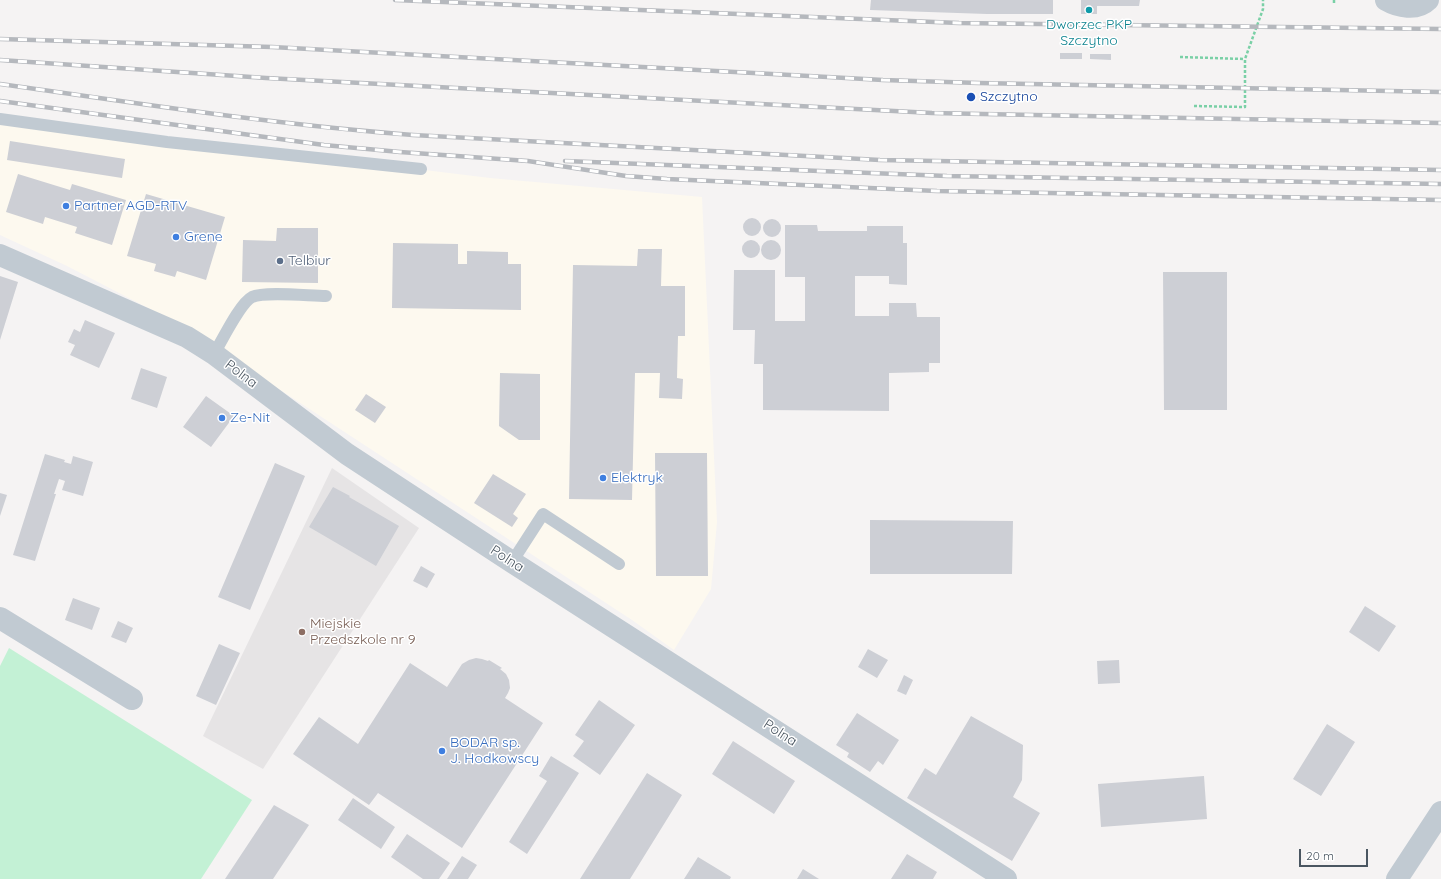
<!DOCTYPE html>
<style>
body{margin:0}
#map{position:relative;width:1441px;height:879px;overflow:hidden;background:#f5f3f3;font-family:Quicksand,sans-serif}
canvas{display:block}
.scale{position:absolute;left:1299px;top:849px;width:69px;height:18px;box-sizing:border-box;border:2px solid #4a5661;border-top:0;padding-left:5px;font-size:12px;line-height:14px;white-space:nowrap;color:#4a5661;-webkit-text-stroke:3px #fff;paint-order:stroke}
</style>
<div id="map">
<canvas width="1441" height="879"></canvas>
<div class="scale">20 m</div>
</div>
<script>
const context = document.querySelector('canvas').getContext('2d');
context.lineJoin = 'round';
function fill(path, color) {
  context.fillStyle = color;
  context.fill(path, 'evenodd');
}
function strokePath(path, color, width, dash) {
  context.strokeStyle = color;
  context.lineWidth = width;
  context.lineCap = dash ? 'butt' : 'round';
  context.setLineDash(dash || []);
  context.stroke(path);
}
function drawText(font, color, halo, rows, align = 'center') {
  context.font = font + ' Quicksand,sans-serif';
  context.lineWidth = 3;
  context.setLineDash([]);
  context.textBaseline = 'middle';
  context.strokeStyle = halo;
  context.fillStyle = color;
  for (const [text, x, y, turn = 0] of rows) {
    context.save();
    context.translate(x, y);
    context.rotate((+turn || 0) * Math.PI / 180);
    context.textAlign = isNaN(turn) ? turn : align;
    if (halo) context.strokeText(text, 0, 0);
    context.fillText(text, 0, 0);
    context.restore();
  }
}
fill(new Path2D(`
 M 0,118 L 490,178 L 702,197 L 717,522 L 711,589 L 674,650 L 632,620 L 181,325 L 67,266 L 0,235 Z`), '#fdf9ef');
fill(new Path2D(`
 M 332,468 L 419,528 L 263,769 L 203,736 Z`), '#e6e4e5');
fill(new Path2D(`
 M 9,648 L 252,800 L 201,879 L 0,879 L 0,666 Z`), '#c3f1d5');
fill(new Path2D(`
 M 871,0 L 1053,0 L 1053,14 L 987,14 L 870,10 Z
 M 1081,0 L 1140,0 L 1139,6 L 1097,6 L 1097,14 L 1081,14 Z
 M 1060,53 L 1082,53 L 1082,59 L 1060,59 Z
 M 1090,54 L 1111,54 L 1111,60 L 1090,59 Z
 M 10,141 L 125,159 L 122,178 L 7,160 Z
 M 18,174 L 70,190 L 72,184 L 126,200 L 112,245 L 75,233 L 77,227 L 45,217 L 43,224 L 6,212 Z
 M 146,194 L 225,217 L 206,280 L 177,271 L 175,277 L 154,271 L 156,264 L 127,256 Z
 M743 227a9 9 0 1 1 18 0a9 9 0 1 1-18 0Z
 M763 228a9 9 0 1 1 18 0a9 9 0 1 1-18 0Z
 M 785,225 L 817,225 L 818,231 L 867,231 L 867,226 L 903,226 L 903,243 L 907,243 L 907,285 L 889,284 L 889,276 L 855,276 L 855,316 L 889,316 L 889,303 L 916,303 L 917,317 L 940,317 L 940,363 L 929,363 L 929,372 L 889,373 L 889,411 L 763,410 L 763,364 L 754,364 L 755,330 L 733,330 L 734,270 L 775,270 L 775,321 L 805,321 L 805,277 L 785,277 Z
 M 277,228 L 318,228 L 318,283 L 242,282 L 243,240 L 276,241 Z
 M742 249a9 9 0 1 1 18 0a9 9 0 1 1-18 0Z
 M761 250a10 10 0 1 1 20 0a10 10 0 1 1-20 0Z
 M 393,243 L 458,244 L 458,264 L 467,264 L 467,251 L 508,252 L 508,264 L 521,264 L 521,310 L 392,308 Z
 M 638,249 L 662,249 L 661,286 L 685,286 L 685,336 L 678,336 L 677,378 L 683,379 L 682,399 L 659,398 L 660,373 L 635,373 L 632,500 L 569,499 L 573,265 L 637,266 Z
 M 1163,272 L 1227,272 L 1227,410 L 1164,410 Z
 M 0,276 L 18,282 L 0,340 Z
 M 85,320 L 115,333 L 99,368 L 70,355 L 75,345 L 68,342 L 74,329 L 80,332 Z
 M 141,368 L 167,377 L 157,408 L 131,399 Z
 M 500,373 L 540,374 L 540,440 L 519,440 L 499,426 Z
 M 366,394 L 386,407 L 375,423 L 355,410 Z
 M 206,396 L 234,416 L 211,447 L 183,427 Z
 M 655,453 L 707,453 L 708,576 L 656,576 Z
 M 45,454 L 65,460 L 64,462 L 71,464 L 73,456 L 93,462 L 83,496 L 62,490 L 65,481 L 59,479 L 54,494 L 56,494 L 35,561 L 13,555 Z
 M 275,463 L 305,476 L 250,610 L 218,597 Z
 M 493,474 L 526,494 L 513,514 L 518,518 L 512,527 L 474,503 Z
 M 333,487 L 350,496 L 349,497 L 399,526 L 376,566 L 309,527 Z
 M 0,493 L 7,495 L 0,516 Z
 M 870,520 L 1013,521 L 1012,574 L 870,574 Z
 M 421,566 L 435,574 L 427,588 L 413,581 Z
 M 73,598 L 100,608 L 92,630 L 65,620 Z
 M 1365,606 L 1396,626 L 1379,652 L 1349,632 Z
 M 118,621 L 133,628 L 126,643 L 111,637 Z
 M 219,644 L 240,653 L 216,705 L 196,696 Z
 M 868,649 L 888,660 L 877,678 L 858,667 Z
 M 476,658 L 482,659 L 488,661 L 489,660 L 502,668 L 500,669 L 506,674 L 509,680 L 510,688 L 508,693 L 505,698 L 543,723 L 462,848 L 378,793 L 369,805 L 293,754 L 319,717 L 358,744 L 410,663 L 447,687 L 462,664 L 469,660 Z
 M 1119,660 L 1120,683 L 1098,684 L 1097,661 Z
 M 904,675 L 913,680 L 906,695 L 897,691 Z
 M 599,700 L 635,725 L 600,775 L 573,756 L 584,741 L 575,735 Z
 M 857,713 L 899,740 L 883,765 L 878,761 L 870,772 L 847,757 L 849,753 L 836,745 Z
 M 971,716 L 1023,745 L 1022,780 L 1013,797 L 1040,813 L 1012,861 L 907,798 L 925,768 L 936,775 Z
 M 1327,724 L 1355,742 L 1321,796 L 1293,779 Z
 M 733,741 L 795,781 L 774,814 L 712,774 Z
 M 551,756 L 579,773 L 527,854 L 509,842 L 547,781 L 539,776 Z
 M 647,773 L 682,795 L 630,879 L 580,879 Z
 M 1204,776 L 1207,819 L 1101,827 L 1098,784 Z
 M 353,798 L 395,827 L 381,849 L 338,820 Z
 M 274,805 L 309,825 L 273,879 L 225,879 Z
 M 407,834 L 450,863 L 439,879 L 423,879 L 391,857 Z
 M 907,854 L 937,872 L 933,879 L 891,879 Z
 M 462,856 L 477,865 L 468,879 L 447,879 Z
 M 698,857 L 731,877 L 730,879 L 684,879 Z
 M 803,869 L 819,879 L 797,879 Z`), '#cdcfd5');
strokePath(new Path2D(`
 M 1334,3 L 1334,0
 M 1180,57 L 1245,59
 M 1194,106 L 1245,107 L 1245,59 L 1263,9 L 1263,0`), '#7ad0a6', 2.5, [3, 2]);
strokePath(new Path2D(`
 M 0,119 L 167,142 L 421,169
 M 214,354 C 222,341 240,303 252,297 C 265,291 310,296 326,296
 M 512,562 L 543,514 L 619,564`), '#c1cad2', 12);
strokePath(new Path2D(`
 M 1386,0 C 1398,7 1417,11 1428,0
 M 0,255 L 187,337 L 214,354 L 347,454 L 512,562 L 1006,879
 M 0,618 L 132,699`), '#c1cad2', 22);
strokePath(new Path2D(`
 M 1397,879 L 1441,812`), '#c1cad2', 22);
const rail = new Path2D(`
 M 395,0 L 959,23 L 1441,29
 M 0,39 L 272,47 L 883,80 L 979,83 L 1441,92
 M 0,60 L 266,78 L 932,113 L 1441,123
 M 0,84 C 138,103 275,125 413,135 L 880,160 L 1441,170
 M 0,101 L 324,145 L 400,152 L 528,161 L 626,176 L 667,179 L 937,191 L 1441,200
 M 565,161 L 947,176 L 1441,184`);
strokePath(rail, '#b5b8bd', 4.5);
strokePath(rail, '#fff', 3, [9]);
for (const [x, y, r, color] of [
 [1089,10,4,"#0f9aa8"],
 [971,97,5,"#1a4fb4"],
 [66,206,4,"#3f7fe0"],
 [176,237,4,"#3f7fe0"],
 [280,261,4,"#5c6f8a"],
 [222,418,4,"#3f7fe0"],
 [603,478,4,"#3f7fe0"],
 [302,632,4,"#8d6e63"],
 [442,751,4,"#3f7fe0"]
]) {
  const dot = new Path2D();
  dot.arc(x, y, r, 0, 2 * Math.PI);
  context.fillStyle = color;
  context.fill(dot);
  strokePath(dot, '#fff', 1.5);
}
drawText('14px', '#0d838f', '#fff', [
 ["Dworzec PKP",1089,25],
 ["Szczytno",1089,41]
]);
drawText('14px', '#164399', '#fff', [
 ["Szczytno",980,97]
], 'left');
drawText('14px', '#366cbe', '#fff', [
 ["Partner AGD-RTV",74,206],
 ["Grene",184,237],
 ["Ze-Nit",230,418],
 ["Elektryk",611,478],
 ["BODAR sp.",450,743],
 ["J. Hodkowscy",450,759]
], 'left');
drawText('14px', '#4e5e75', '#fff', [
 ["Telbiur",288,261]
], 'left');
drawText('14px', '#4a5661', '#fff', [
 ["Polna",241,374,37],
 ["Polna",507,559,33],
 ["Polna",780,733,33]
]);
drawText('14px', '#785e54', '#fff', [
 ["Miejskie",310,624],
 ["Przedszkole nr 9",310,640]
], 'left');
</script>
